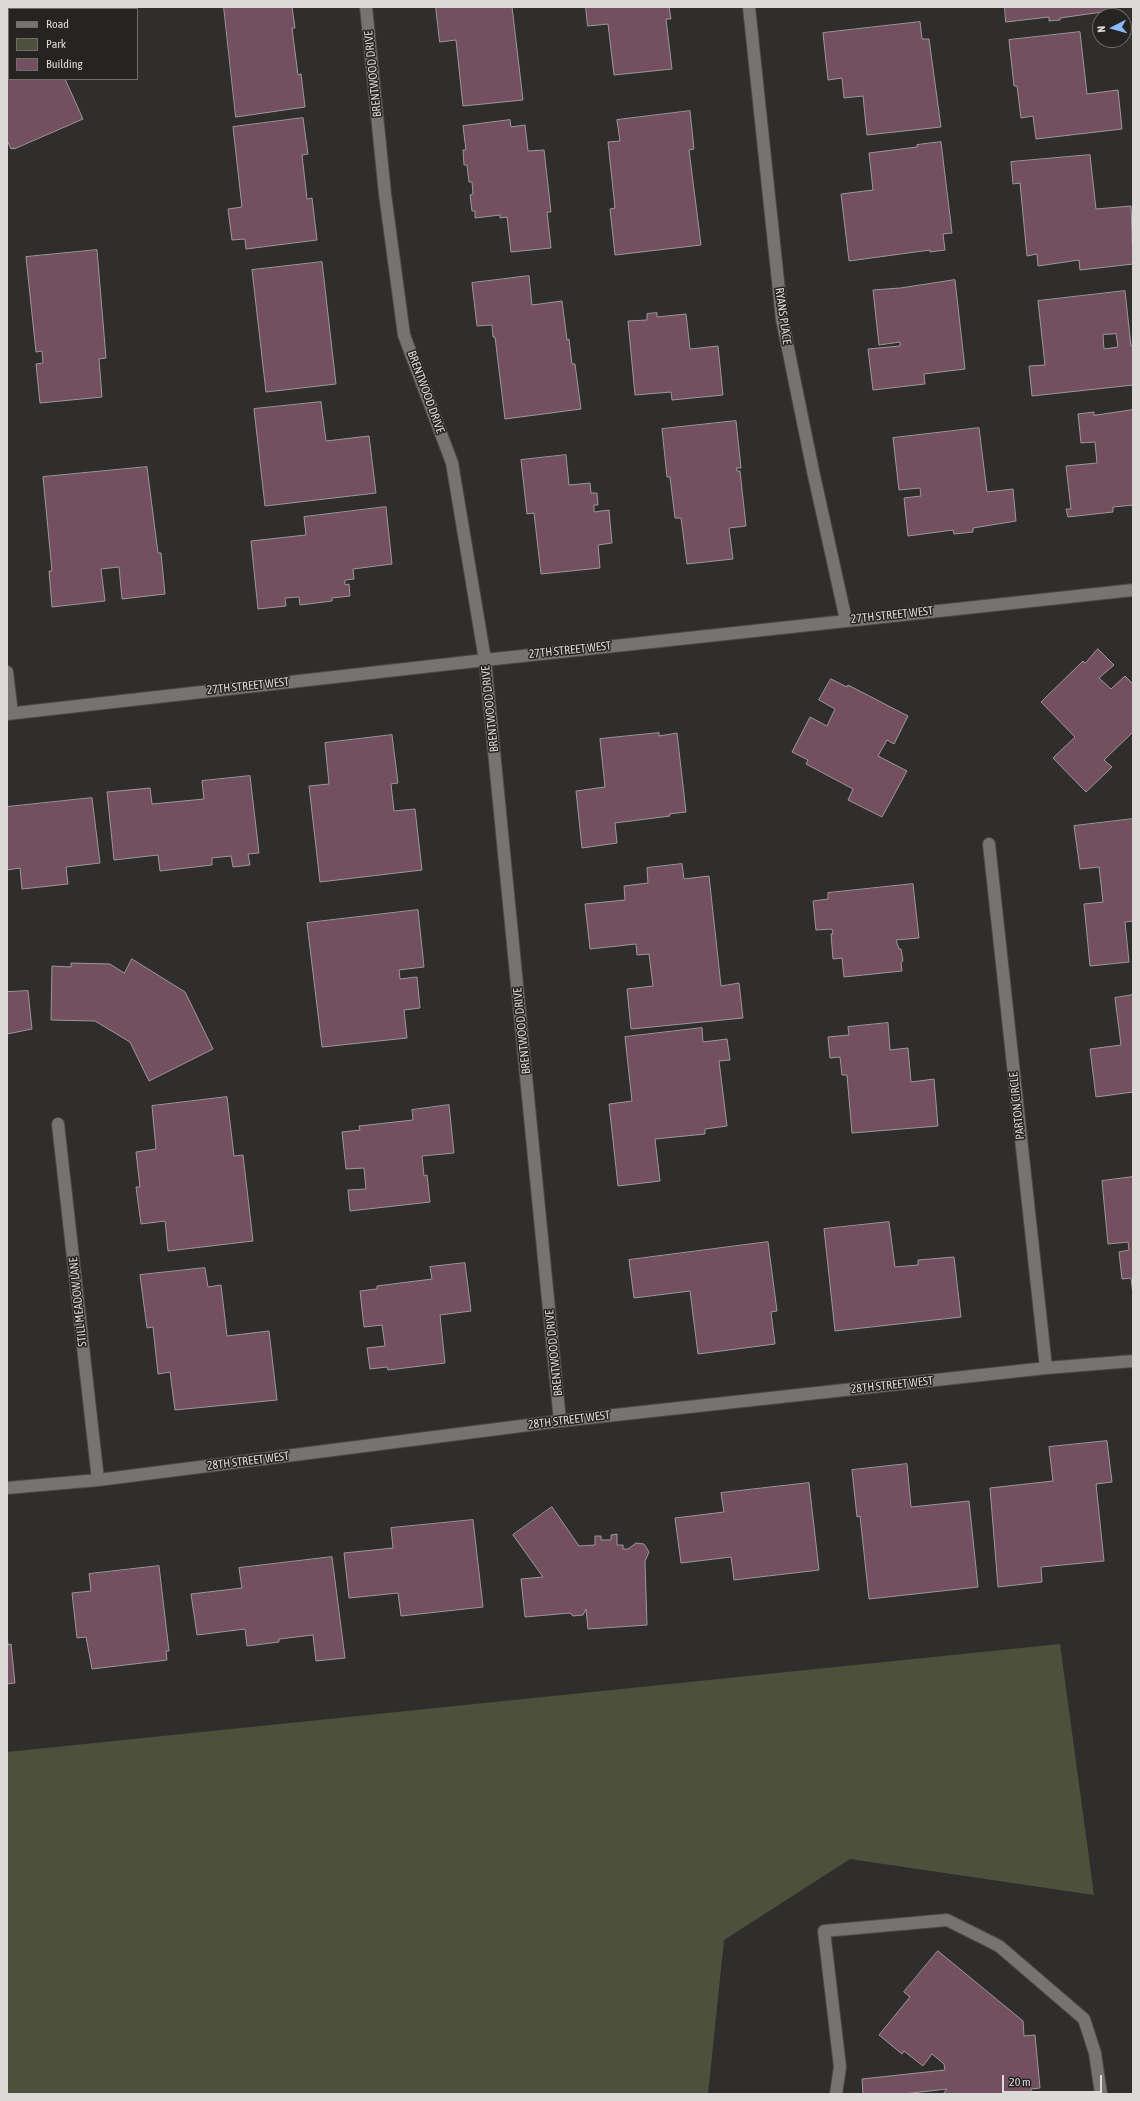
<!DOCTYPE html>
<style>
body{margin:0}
#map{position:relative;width:1140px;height:2101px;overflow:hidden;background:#302e2d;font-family:"Asap Condensed",sans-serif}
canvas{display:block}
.frame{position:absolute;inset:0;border:8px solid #dbdad9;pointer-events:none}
.legend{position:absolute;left:8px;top:8px;width:130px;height:72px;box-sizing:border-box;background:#262423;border:1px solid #6e6d6c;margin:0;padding:5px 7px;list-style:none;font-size:12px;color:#dbdad9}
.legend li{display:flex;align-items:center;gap:8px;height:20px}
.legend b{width:20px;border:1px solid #6e6d6c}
.north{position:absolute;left:1092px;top:8px;width:40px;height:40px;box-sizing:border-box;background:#262423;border:1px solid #6e6d6c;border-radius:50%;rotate:264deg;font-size:11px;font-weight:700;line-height:16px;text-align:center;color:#dbdad9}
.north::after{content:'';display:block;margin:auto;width:14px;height:18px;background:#8abafc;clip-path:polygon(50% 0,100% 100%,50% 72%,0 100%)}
.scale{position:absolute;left:1002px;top:2075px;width:100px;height:18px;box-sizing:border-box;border:2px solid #dbdad9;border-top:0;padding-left:5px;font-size:12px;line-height:14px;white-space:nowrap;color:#dbdad9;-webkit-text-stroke:3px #262423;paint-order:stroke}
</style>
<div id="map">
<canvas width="1140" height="2101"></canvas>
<div class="frame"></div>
<ul class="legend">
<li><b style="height:5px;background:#767371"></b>Road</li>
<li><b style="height:11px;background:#4d513c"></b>Park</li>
<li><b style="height:11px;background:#744f5f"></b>Building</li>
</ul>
<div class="north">N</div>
<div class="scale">20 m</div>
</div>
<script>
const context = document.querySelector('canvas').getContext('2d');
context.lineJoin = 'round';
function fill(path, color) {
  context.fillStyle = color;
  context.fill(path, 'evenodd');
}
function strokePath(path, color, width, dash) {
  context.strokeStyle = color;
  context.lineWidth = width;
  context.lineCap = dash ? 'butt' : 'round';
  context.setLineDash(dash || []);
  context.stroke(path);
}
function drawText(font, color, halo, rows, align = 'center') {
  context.font = font + ' "Asap Condensed",sans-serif';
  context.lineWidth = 3;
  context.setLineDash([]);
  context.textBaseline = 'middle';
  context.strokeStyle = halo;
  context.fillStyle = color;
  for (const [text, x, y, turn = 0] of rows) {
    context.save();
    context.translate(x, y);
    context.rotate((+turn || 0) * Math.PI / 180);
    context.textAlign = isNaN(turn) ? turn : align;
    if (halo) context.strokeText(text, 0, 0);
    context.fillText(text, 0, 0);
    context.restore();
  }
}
fill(new Path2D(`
 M 1060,1644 L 1094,1895 L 850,1859 L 724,1940 L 708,2094 L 7,2094 L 7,1752 Z`), '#4d513c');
const building = new Path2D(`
 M 224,7 L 292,7 L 295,28 L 292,28 L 298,75 L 301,74 L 305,107 L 236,117 Z
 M 436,7 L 512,7 L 523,100 L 463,106 L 456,40 L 440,42 Z
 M 586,7 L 669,7 L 671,19 L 666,19 L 672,69 L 614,75 L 608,24 L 588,26 Z
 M 1005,7 L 1109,7 L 1109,11 L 1060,18 L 1060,20 L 1049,21 L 1049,17 L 1006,22 Z
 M 920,22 L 922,39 L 929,39 L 941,127 L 867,135 L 863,96 L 844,98 L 842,78 L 828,80 L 823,33 Z
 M 1080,32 L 1087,94 L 1118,90 L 1122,129 L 1036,139 L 1033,116 L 1021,118 L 1017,86 L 1014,86 L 1009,40 Z
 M 9,53 L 9,79 L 65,79 L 83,119 L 14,149 L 14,148 L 11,149 L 7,140 L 7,54 Z
 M 690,111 L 694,149 L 689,150 L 701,245 L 615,255 L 610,209 L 615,208 L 608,142 L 620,141 L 617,120 Z
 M 303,118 L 308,154 L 302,155 L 307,199 L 312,198 L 317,240 L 246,249 L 245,239 L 232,240 L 228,209 L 242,207 L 233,127 Z
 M 510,120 L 511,127 L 525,125 L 528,151 L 544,150 L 551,212 L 547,212 L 551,248 L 511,252 L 507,217 L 500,218 L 500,215 L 475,218 L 475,211 L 472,211 L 470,195 L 473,194 L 472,182 L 469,182 L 467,165 L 464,165 L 463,150 L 466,150 L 463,126 Z
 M 941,142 L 952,233 L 943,234 L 945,250 L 930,252 L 930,250 L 849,261 L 841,194 L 873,190 L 869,153 L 917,147 L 917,145 Z
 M 1090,155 L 1096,209 L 1131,206 L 1133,264 L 1080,270 L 1079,260 L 1038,266 L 1037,254 L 1027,256 L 1020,183 L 1013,184 L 1011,162 Z
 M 97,250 L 106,358 L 99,359 L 102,397 L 40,403 L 36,364 L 43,363 L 42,351 L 36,352 L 26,257 Z
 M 322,262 L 336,384 L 266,392 L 252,270 Z
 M 529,276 L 532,305 L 562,301 L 567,340 L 569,339 L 572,364 L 575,364 L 581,409 L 505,419 L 495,337 L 493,337 L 492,325 L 477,326 L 472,283 Z
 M 955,280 L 965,369 L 924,374 L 925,384 L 873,390 L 868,349 L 900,346 L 900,342 L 879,345 L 873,290 L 900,288 Z
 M 1125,291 L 1131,346 L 1133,346 L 1133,385 L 1032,396 L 1029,366 L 1045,365 L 1038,301 ZM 1116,334 L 1118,347 L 1104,349 L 1103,335 Z
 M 657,313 L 657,317 L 686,314 L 690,349 L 718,346 L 723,395 L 672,400 L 671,392 L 635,395 L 628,321 L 647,320 L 647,314 Z
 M 321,402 L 326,441 L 369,436 L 376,493 L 265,506 L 254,409 Z
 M 1133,410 L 1133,505 L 1113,507 L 1113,512 L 1068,517 L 1066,509 L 1071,509 L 1066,466 L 1097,463 L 1095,442 L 1081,443 L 1078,414 L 1094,412 L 1094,415 Z
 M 736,421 L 741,468 L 736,468 L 737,471 L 740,471 L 746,526 L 729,528 L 733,559 L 687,564 L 681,518 L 675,518 L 670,477 L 667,477 L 662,429 Z
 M 979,428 L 987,492 L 1013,489 L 1016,521 L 973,528 L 973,532 L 954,534 L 953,530 L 908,536 L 904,498 L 921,496 L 920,488 L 899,490 L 893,438 Z
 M 566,455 L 569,485 L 590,483 L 591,493 L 597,493 L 598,505 L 594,505 L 594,512 L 609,510 L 612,543 L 598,545 L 600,568 L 541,574 L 534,513 L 527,514 L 521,460 Z
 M 147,467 L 158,553 L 161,553 L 165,594 L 122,599 L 119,567 L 101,569 L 105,601 L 52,607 L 49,571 L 52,571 L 43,477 Z
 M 386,507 L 392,564 L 353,569 L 354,579 L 345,580 L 345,585 L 349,584 L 350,596 L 332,598 L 332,601 L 300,605 L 299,597 L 285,598 L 286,606 L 258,609 L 251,541 L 306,535 L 304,517 Z
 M 1098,649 L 1114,665 L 1099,678 L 1111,689 L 1125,676 L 1133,684 L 1133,732 L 1104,760 L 1112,767 L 1086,792 L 1053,758 L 1075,737 L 1041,702 L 1083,661 L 1085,663 Z
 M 831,679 L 847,687 L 848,685 L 908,716 L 894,744 L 887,740 L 878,756 L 907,771 L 882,817 L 848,800 L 853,789 L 806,764 L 808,760 L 792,752 L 810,717 L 827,726 L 835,709 L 819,700 Z
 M 659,733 L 659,736 L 677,733 L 686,812 L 669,814 L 670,816 L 615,823 L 617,843 L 582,848 L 576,791 L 605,787 L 600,739 Z
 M 392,735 L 398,783 L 391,784 L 394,811 L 415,809 L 422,870 L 320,882 L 309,786 L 329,784 L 325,743 Z
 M 250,776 L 259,853 L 248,854 L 250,865 L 233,867 L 231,856 L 212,858 L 212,865 L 160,871 L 158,855 L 114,860 L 107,792 L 150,788 L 152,804 L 204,799 L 202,781 Z
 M 92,798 L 100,863 L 66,867 L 68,884 L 22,889 L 20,868 L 7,870 L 7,807 Z
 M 1133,819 L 1133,921 L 1125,922 L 1129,962 L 1090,966 L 1084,904 L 1103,902 L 1099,867 L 1080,869 L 1074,826 Z
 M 682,864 L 684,879 L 709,876 L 721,986 L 739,983 L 743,1018 L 631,1029 L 627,989 L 653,986 L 649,954 L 637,955 L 636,944 L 590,949 L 585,904 L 625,900 L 624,886 L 648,883 L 647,868 Z
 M 913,884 L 919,938 L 896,940 L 899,949 L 901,949 L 903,961 L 901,962 L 902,971 L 844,977 L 842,958 L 833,959 L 831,934 L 833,934 L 832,929 L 816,930 L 813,901 L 828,899 L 828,893 Z
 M 418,910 L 424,967 L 399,970 L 400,979 L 417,977 L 420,1008 L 404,1010 L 407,1038 L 322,1047 L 307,923 Z
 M 132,959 L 185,992 L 213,1049 L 149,1081 L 130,1042 L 95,1021 L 51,1020 L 52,966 L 71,967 L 71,963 L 110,964 L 124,973 Z
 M 28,991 L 32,1029 L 7,1034 L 7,992 Z
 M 1133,995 L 1133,1092 L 1096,1097 L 1090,1049 L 1121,1045 L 1115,998 Z
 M 888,1023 L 890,1050 L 908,1048 L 911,1082 L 934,1079 L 938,1126 L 852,1133 L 847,1075 L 842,1075 L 840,1057 L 830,1058 L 828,1037 L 849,1035 L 848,1027 Z
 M 702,1028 L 703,1042 L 727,1039 L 730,1060 L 719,1061 L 727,1126 L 705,1129 L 705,1134 L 655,1139 L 660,1181 L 618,1186 L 609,1104 L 632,1101 L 625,1037 Z
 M 227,1097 L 234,1156 L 243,1155 L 253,1241 L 168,1251 L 165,1221 L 141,1224 L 136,1187 L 140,1187 L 136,1152 L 156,1149 L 152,1106 Z
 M 449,1105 L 454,1153 L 422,1156 L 424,1176 L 427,1175 L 430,1202 L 350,1211 L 348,1190 L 366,1189 L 364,1168 L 346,1169 L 342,1132 L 360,1130 L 359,1126 L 413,1120 L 412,1110 Z
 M 1133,1177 L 1133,1295 L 1131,1278 L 1122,1279 L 1119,1252 L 1129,1250 L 1128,1242 L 1108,1244 L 1102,1181 Z
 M 889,1222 L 895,1267 L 918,1265 L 918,1260 L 954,1257 L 961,1317 L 835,1331 L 824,1229 Z
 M 768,1242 L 777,1311 L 771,1312 L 775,1344 L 698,1354 L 690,1291 L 634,1298 L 629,1260 Z
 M 465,1263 L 471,1311 L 440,1315 L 445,1363 L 388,1370 L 387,1367 L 370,1369 L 367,1348 L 385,1346 L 382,1325 L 364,1327 L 360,1291 L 377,1289 L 377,1286 L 432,1279 L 430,1267 Z
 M 205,1268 L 208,1287 L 221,1285 L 227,1336 L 269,1331 L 277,1400 L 175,1410 L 170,1372 L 158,1374 L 153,1327 L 147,1328 L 140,1275 Z
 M 1107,1441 L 1112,1482 L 1096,1484 L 1104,1561 L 1041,1567 L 1042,1582 L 998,1587 L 990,1488 L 1053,1481 L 1049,1447 Z
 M 907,1464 L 911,1507 L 969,1501 L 978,1587 L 869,1599 L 860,1516 L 857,1517 L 852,1470 Z
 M 809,1483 L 819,1570 L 734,1580 L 731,1557 L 681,1563 L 675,1518 L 724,1512 L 721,1493 Z
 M 552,1507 L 579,1546 L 595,1545 L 595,1536 L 601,1536 L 601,1540 L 611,1540 L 611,1535 L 617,1534 L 617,1545 L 623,1545 L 623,1549 L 628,1549 L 636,1543 L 644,1544 L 649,1552 L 645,1561 L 647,1625 L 588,1629 L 586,1609 L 583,1615 L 573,1616 L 570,1613 L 525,1617 L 521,1579 L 543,1577 L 513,1535 Z
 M 473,1520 L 483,1607 L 401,1616 L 398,1593 L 349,1598 L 344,1553 L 393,1548 L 391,1528 Z
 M 332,1557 L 345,1658 L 316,1661 L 313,1635 L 279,1639 L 279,1642 L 247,1646 L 245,1629 L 197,1635 L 191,1594 L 242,1588 L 239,1568 Z
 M 159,1566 L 169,1651 L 166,1651 L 167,1660 L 92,1669 L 86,1637 L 77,1638 L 72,1593 L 91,1591 L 89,1574 Z
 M 7,1634 L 8,1645 L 11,1644 L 15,1683 L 7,1684 Z
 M 938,1951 L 1023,2021 L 1024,2036 L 1035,2035 L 1040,2088 L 1031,2089 L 1031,2094 L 943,2094 L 947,2089 L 903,2094 L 863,2094 L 862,2079 L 945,2070 L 944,2064 L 932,2054 L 923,2066 L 904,2051 L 902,2054 L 879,2035 L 910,1997 L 904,1992 Z`);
fill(building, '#744f5f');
strokePath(building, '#9b9899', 1);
const street = new Path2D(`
 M 366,7 L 385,194 L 404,335 L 452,463 L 485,660 L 560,1421
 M 749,7 L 782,319 L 813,471 L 846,620
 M 7,672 L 12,713
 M 7,714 L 485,660 L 1133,590
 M 989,844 L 1046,1368
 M 58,1124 L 98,1480
 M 7,1488 L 98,1480 L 560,1421 L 1046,1368 L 1133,1361
 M 836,2094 L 840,2067 L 824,1931 L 947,1920 L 999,1946 L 1084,2019 L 1095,2053 L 1101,2094`);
strokePath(street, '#4b4948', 14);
strokePath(street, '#767371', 12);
drawText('12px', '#dbdad9', '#262423', [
 ["BRENTWOOD DRIVE",373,74,-96],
 ["RYANS PLACE",783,316,82],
 ["BRENTWOOD DRIVE",426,392,70],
 ["27TH STREET WEST",892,615,-6],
 ["27TH STREET WEST",570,650,-6],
 ["27TH STREET WEST",248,686,-6],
 ["BRENTWOOD DRIVE",490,709,-96],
 ["BRENTWOOD DRIVE",522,1031,-96],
 ["PARTON CIRCLE",1017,1106,-96],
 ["STILL MEADOW LANE",78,1302,-96],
 ["BRENTWOOD DRIVE",554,1353,-96],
 ["28TH STREET WEST",892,1385,-6],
 ["28TH STREET WEST",569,1420,-7],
 ["28TH STREET WEST",248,1461,-7]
]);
</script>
